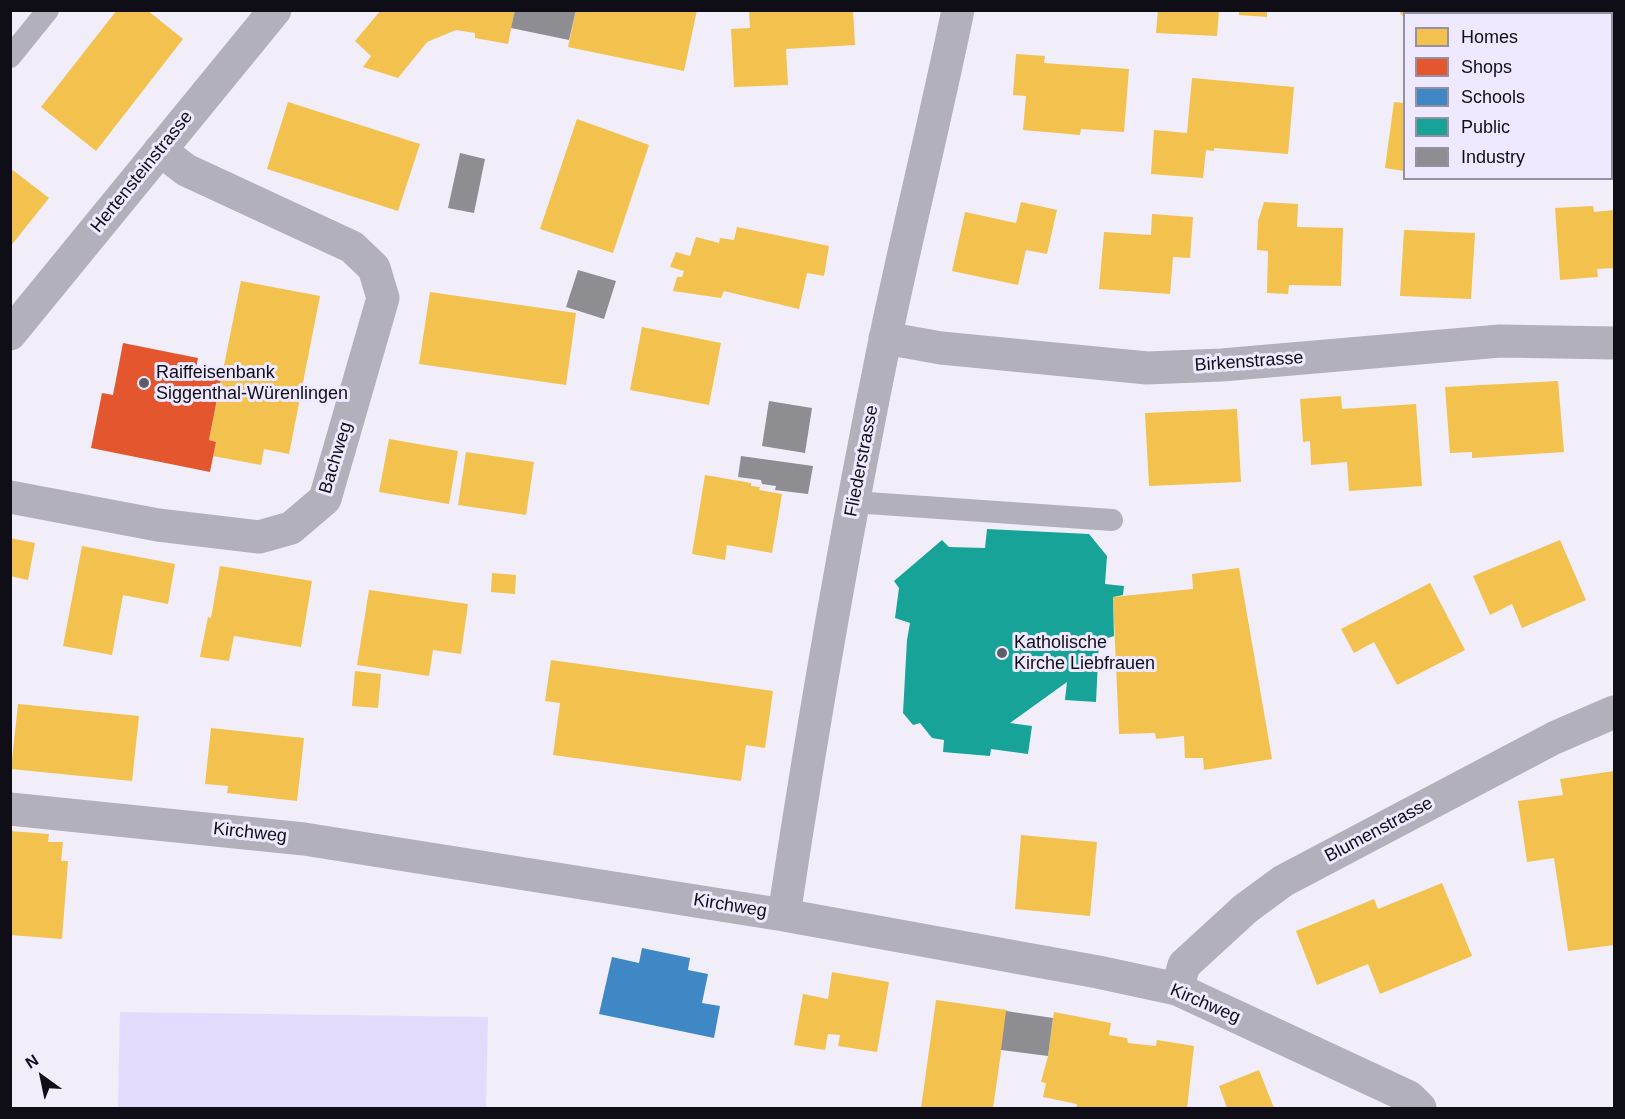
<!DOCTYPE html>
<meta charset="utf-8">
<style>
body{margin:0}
#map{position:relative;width:1625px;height:1119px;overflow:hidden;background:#f1eefa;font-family:Helvetica,sans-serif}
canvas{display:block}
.frame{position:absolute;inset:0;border:12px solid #0f0d15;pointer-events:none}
.legend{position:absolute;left:1403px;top:12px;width:210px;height:168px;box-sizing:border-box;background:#eee9ff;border:2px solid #9591a1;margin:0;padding:8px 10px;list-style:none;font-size:18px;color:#0f0d15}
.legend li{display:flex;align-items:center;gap:12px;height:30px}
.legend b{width:30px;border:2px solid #9591a1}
.north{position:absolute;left:12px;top:1047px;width:60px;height:60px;-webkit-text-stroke:4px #eee9ff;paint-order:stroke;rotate:327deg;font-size:16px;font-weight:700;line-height:24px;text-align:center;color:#0f0d15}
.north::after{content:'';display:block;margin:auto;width:21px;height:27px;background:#0f0d15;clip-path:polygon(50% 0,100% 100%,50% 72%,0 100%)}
</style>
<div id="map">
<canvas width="1625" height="1119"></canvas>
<div class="frame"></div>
<ul class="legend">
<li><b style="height:16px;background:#f2c14e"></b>Homes</li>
<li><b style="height:16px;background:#e4572e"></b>Shops</li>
<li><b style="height:16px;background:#3f88c5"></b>Schools</li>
<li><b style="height:16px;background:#17a398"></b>Public</li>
<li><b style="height:16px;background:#8d8d92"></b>Industry</li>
</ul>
<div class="north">N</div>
</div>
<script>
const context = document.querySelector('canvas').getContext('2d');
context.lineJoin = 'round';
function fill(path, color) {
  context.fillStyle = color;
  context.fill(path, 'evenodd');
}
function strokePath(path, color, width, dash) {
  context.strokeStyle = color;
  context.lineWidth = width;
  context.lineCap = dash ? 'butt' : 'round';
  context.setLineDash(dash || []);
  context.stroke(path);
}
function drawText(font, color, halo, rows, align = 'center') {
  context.font = font + ' Helvetica,sans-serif';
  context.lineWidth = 6;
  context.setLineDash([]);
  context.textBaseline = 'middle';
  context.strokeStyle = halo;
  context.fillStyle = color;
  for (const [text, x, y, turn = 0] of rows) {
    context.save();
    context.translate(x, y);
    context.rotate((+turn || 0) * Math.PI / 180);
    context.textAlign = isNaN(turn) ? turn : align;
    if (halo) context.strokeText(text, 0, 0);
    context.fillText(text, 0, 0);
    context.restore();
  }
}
fill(new Path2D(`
 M 120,1012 L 488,1017 L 486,1108 L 118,1108 Z`), '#e3dbfc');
fill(new Path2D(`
 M 117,10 L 147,10 L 183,39 L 96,151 L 41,107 Z
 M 381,10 L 515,10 L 508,44 L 475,38 L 475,33 L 456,30 L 427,42 L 398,78 L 363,67 L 371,56 L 355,41 Z
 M 576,10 L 697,10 L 684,71 L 568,47 Z
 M 749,10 L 853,10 L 855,45 L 786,49 L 788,85 L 734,87 L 731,29 L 750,28 Z
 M 1158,10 L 1219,10 L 1217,36 L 1156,33 Z
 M 1239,10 L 1267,10 L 1267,17 L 1239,15 Z
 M 1398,10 L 1449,10 L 1446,14 L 1404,14 L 1404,18 Z
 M 1559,10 L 1614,10 L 1614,75 L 1612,75 L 1612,14 L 1559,14 Z
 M 1016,54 L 1045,56 L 1044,63 L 1129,69 L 1124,132 L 1081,129 L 1080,135 L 1023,130 L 1026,96 L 1013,95 Z
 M 1192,78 L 1294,87 L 1288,154 L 1214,148 L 1214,151 L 1206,150 L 1203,178 L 1151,174 L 1154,130 L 1187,133 Z
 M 288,102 L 420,144 L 398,211 L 267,169 Z
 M 1394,102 L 1404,103 L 1404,171 L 1385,168 Z
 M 577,119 L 649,145 L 613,253 L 540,229 Z
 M 10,168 L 49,198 L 10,247 Z
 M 1021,202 L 1057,210 L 1047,254 L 1026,250 L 1018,285 L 952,271 L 965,212 L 1016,223 Z
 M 1264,202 L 1298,204 L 1297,227 L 1343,228 L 1341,286 L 1289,285 L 1288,294 L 1267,293 L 1268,251 L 1257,250 L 1258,221 Z
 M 1593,206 L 1594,212 L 1614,210 L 1614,268 L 1597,269 L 1598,277 L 1560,280 L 1555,208 Z
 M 1152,214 L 1193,217 L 1190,258 L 1173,257 L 1170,294 L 1099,289 L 1104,232 L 1151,235 Z
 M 737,227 L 829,246 L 824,276 L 807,273 L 799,309 L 724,291 L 721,298 L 673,291 L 677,277 L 682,277 L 684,271 L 670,267 L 676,252 L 690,256 L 696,237 L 719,243 L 720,238 L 734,240 Z
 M 1404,230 L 1475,233 L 1471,299 L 1400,296 Z
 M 241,281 L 320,296 L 289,454 L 264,449 L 261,465 L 213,456 L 216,442 L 209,440 Z
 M 430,292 L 576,313 L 566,385 L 419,364 Z
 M 642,327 L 721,343 L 709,405 L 630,390 Z
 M 1558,381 L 1564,452 L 1472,458 L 1472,452 L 1450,453 L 1445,387 Z
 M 1341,396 L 1342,409 L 1416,404 L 1422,486 L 1349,491 L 1347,462 L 1311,465 L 1310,441 L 1303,442 L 1300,399 Z
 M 1237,409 L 1241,482 L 1149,486 L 1145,413 Z
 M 389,439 L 458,451 L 449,504 L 379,492 Z
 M 466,452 L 534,462 L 526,515 L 458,505 Z
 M 705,475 L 751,483 L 751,486 L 760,487 L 759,490 L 782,494 L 772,553 L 727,545 L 725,560 L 692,554 Z
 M 10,538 L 35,543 L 28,580 L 10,576 Z
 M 1560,540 L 1586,600 L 1522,628 L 1512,604 L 1490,615 L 1473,576 Z
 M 82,546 L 175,564 L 168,604 L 123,595 L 112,655 L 63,646 Z
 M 220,566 L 312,581 L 301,647 L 234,636 L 229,661 L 200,657 L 208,617 L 211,618 Z
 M 1239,568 L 1272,759 L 1204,770 L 1203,758 L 1185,758 L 1184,736 L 1156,739 L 1155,733 L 1119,734 L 1113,597 L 1193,589 L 1192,574 Z
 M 492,573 L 516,575 L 515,594 L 491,592 Z
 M 1430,583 L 1465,650 L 1397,685 L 1374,642 L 1354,653 L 1341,629 Z
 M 369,590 L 468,604 L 461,654 L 433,650 L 429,676 L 357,665 Z
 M 551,660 L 773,691 L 765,748 L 746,745 L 741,781 L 553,755 L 560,703 L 545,701 Z
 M 355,671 L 381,674 L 378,708 L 352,706 Z
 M 18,704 L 139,716 L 132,781 L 11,769 Z
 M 211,728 L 304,738 L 297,801 L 227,793 L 228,786 L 205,784 Z
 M 1614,771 L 1614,945 L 1568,951 L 1554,858 L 1527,862 L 1518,801 L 1563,795 L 1560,779 Z
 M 10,831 L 49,834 L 48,842 L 63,842 L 61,861 L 68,861 L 62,939 L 10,935 Z
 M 1021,835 L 1097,842 L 1090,916 L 1015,909 Z
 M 1442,883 L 1472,956 L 1380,994 L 1368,964 L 1317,985 L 1296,931 L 1374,899 L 1378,909 Z
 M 832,972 L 889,982 L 877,1052 L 838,1046 L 840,1035 L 828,1034 L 825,1050 L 794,1045 L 803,994 L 828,999 Z
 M 936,1000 L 1007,1010 L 993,1108 L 921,1108 Z
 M 1054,1012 L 1111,1023 L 1109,1035 L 1127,1038 L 1128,1043 L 1156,1046 L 1157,1040 L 1194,1046 L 1187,1108 L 1076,1108 L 1077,1104 L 1043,1097 L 1046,1083 L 1041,1082 L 1048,1056 Z
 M 1259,1070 L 1274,1108 L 1227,1108 L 1219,1086 Z`), '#f2c14e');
fill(new Path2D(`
 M 123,343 L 198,358 L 195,374 L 221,379 L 209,440 L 216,442 L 210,472 L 91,448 L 102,393 L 113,395 Z`), '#e4572e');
fill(new Path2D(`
 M 642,948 L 690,958 L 688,970 L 708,974 L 702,1003 L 720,1006 L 714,1038 L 599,1014 L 612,957 L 639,963 Z`), '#3f88c5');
fill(new Path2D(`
 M 987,529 L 1089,534 L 1107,556 L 1105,584 L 1124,586 L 1123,595 L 1113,597 L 1114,636 L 1099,641 L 1096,702 L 1065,700 L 1067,682 L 1010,723 L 1032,726 L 1028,754 L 991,749 L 990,756 L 943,752 L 944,740 L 932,738 L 920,723 L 913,725 L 903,713 L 907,640 L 910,623 L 895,618 L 899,588 L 894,581 L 942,540 L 949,547 L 985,548 Z`), '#17a398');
fill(new Path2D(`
 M 515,10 L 576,10 L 569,40 L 511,28 Z
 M 460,153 L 485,159 L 474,213 L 448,208 Z
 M 578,270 L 616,281 L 604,319 L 566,307 Z
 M 769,401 L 812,408 L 805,453 L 762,446 Z
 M 741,456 L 813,466 L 808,494 L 775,490 L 776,486 L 762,484 L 761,480 L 738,477 Z
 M 1006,1011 L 1053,1018 L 1048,1056 L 1001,1050 Z`), '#8d8d92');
strokePath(new Path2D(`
 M 10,57 L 48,10
 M 853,502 L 1112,520`), '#b2b0bb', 22);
strokePath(new Path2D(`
 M 885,338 L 941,348 L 1147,368 L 1222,365 L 1500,341 L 1614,343
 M 10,497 L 158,525 L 259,537 L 291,528 L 325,499 L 383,298 L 374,268 L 352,247 L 186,170 L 160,150
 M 10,809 L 304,839 L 784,915 L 1098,972 L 1177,989 L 1409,1097 L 1420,1108
 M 784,915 C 813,723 846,531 885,340 C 908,230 935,121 958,10
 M 1177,989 L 1184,965 L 1245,909 L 1283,881 L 1554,738 L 1614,712`), '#b2b0bb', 33);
strokePath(new Path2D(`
 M 10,334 L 275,10`), '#b2b0bb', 33);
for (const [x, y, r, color] of [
 [144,383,6,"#5e5c65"],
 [1002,653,6,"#5e5c65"]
]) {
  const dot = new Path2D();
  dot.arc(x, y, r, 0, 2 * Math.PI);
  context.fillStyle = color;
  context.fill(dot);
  strokePath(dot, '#eee9ff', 2);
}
drawText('18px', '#0f0d15', '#eee9ff', [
 ["Hertensteinstrasse",142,172,-51],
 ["Birkenstrasse",1249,362,-4],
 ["Bachweg",336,458,-73],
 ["Fliederstrasse",862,461,-79],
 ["Blumenstrasse",1379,830,-28],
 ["Kirchweg",250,833,6],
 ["Kirchweg",730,906,9],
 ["Kirchweg",1205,1004,23]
]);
drawText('18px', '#0f0d15', '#eee9ff', [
 ["Raiffeisenbank",156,373],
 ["Siggenthal-Würenlingen",156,394],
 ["Katholische",1014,643],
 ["Kirche Liebfrauen",1014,664]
], 'left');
</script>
